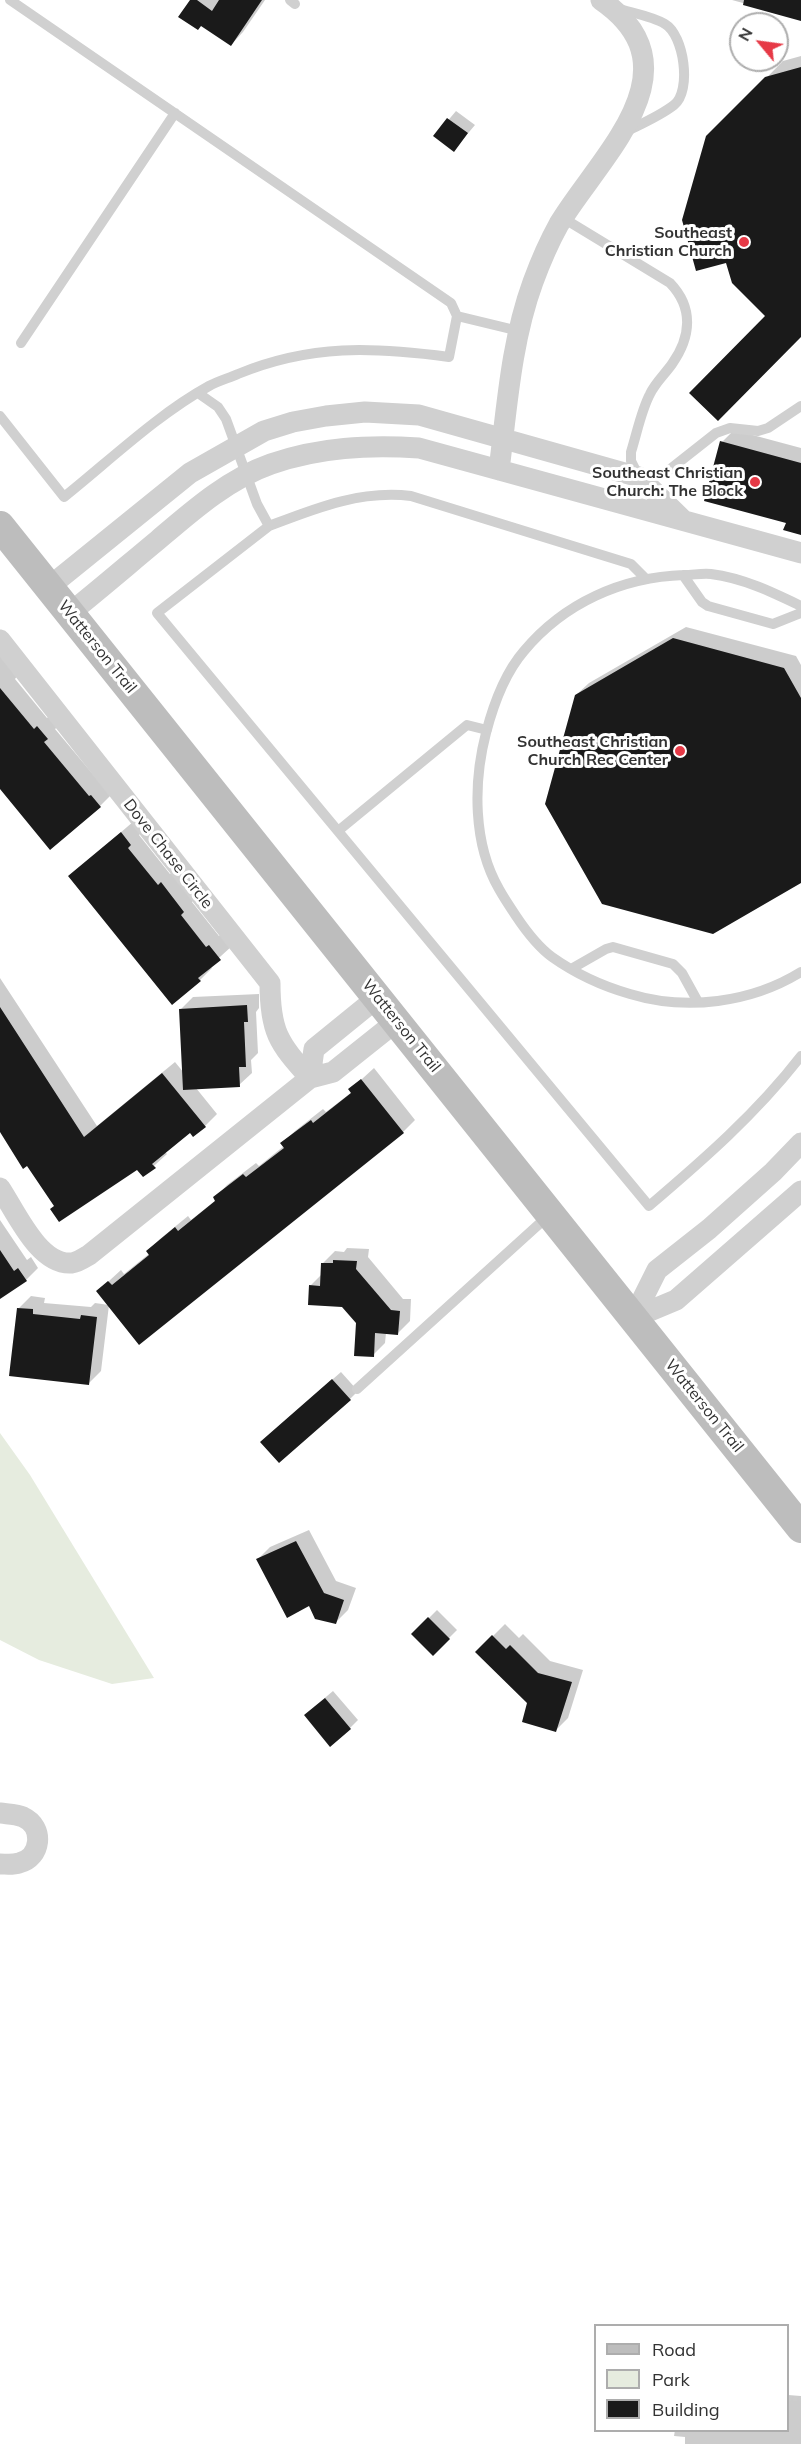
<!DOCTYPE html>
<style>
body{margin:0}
#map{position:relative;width:801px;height:2444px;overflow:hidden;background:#fff;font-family:Mulish,sans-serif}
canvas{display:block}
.legend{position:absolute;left:594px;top:2324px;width:195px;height:108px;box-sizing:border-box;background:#fff;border:2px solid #adadad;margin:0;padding:8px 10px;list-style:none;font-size:18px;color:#333}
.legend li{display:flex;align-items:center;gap:12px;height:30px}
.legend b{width:30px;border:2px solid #adadad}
.north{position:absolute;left:729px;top:12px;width:60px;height:60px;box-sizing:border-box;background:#fff;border:2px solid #adadad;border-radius:50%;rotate:299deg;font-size:16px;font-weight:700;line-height:24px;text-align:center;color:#333}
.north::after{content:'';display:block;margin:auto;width:21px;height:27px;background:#e63946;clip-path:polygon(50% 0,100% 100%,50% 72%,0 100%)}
</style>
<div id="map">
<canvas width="801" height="2444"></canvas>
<ul class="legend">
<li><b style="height:8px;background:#bdbdbd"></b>Road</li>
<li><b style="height:16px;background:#e6ecdf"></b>Park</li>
<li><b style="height:16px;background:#1a1a1a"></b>Building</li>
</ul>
<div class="north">N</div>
</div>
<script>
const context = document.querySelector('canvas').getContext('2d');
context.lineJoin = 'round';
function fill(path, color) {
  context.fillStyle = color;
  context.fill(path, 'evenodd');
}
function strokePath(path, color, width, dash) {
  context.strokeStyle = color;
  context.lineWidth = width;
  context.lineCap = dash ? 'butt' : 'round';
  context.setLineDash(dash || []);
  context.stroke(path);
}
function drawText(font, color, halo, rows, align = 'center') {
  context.font = font + ' Mulish,sans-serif';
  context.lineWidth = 6;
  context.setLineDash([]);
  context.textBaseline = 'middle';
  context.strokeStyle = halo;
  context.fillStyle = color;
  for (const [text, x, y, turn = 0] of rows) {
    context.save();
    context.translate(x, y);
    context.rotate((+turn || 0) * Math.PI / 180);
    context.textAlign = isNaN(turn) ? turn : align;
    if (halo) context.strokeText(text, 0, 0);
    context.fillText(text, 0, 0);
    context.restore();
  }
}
fill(new Path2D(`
 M 0,1433 L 30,1475 L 154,1678 L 112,1684 L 39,1660 L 0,1640 Z`), '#e6ecdf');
fill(new Path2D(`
 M 191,0 L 265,0 L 243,32 L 231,45 L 202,25 Z
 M 732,0 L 801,0 L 801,19 Z
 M 801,56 L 801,335 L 767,316 L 708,137 L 783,61 Z
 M 456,111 L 475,125 L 454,150 L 435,136 Z
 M 734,430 L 801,448 L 801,534 L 788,522 L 722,442 Z
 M 686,627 L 796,656 L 801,665 L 801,882 L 576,695 L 589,683 Z
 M 0,651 L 18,675 L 15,679 L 47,718 L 50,715 L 59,726 L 55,729 L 102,785 L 112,794 L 100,806 L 0,787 Z
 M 134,821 L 142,832 L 139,835 L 170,874 L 174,871 L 195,899 L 192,902 L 219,936 L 222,934 L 232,946 L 210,966 L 212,968 L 200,980 L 70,876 Z
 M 0,978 L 97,1126 L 175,1062 L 184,1073 L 180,1010 L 193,997 L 259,994 L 259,1008 L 256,1012 L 258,1053 L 251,1060 L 252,1073 L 239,1085 L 196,1088 L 217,1114 L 205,1126 L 190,1131 L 165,1152 L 167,1154 L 144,1175 L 137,1168 L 55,1206 L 0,1120 Z
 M 374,1068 L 415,1120 L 403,1132 L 139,1343 L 98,1291 L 121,1270 L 124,1274 L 150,1253 L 148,1251 L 160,1239 L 188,1216 L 191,1220 L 216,1200 L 215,1198 L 227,1185 L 256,1163 L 259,1166 L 284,1146 L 282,1144 L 295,1131 L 323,1109 L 326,1112 L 352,1092 L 350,1090 Z
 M 0,1220 L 27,1260 L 31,1257 L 38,1268 L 26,1280 L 0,1298 Z
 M 347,1248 L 369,1249 L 368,1257 L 403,1299 L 411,1299 L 410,1321 L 398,1333 L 386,1333 L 385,1343 L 373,1355 L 357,1322 L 343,1306 L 310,1286 L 322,1274 L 323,1263 L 335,1251 L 344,1252 Z
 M 31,1296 L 45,1298 L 44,1303 L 91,1307 L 95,1303 L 109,1305 L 101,1371 L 89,1383 L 19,1308 Z
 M 341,1372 L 358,1391 L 350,1399 L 270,1434 Z
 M 309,1530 L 336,1581 L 356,1588 L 348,1610 L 336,1622 L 310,1604 L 258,1559 L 270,1547 Z
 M 437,1610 L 457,1630 L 433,1654 L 413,1634 Z
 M 505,1624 L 519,1638 L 523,1634 L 550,1661 L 583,1670 L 568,1718 L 556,1730 L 477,1652 Z
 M 333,1691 L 358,1720 L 350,1728 L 314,1707 Z
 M 788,2395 L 801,2396 L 801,2444 L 685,2444 L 685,2437 L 674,2436 L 675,2430 L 788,2430 Z`), '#0003');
fill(new Path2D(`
 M 190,0 L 197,0 L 212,11 L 219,0 L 262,0 L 231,46 L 201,26 L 198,30 L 178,17 Z
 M 744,0 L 801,0 L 801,21 L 743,5 Z
 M 801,67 L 801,337 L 718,421 L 689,393 L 765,316 L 732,283 L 726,263 L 696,271 L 682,220 L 706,136 L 765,77 Z
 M 447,118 L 468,133 L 454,152 L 433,136 Z
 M 720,441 L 801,463 L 801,535 L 783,530 L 786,523 L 704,501 Z
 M 673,638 L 784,668 L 801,698 L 801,883 L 713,934 L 602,904 L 545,804 L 575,695 Z
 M 0,688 L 34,729 L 37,726 L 48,739 L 44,742 L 89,796 L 91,795 L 101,807 L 50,850 L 0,789 Z
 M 121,832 L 131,845 L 128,848 L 158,885 L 161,882 L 184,912 L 181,915 L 206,947 L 209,945 L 221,960 L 198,978 L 201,981 L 172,1005 L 68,876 Z
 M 247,1005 L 248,1022 L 244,1022 L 246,1067 L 239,1067 L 240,1087 L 183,1090 L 179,1009 Z
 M 0,1007 L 84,1137 L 162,1073 L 206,1127 L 193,1137 L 190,1133 L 152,1164 L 156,1168 L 143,1177 L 137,1170 L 59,1222 L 50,1209 L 54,1206 L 27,1166 L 23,1169 L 0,1132 Z
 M 361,1079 L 404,1133 L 139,1345 L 96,1291 L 108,1281 L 112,1285 L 149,1255 L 146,1251 L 175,1227 L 178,1231 L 215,1201 L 213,1197 L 243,1174 L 246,1177 L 284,1148 L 280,1143 L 311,1120 L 313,1123 L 351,1093 L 348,1089 Z
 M 0,1250 L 14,1271 L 18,1268 L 27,1281 L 0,1299 Z
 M 333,1260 L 357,1261 L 356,1269 L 391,1310 L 400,1311 L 398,1335 L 375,1333 L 374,1357 L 354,1356 L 356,1323 L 342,1307 L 308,1305 L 309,1285 L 320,1286 L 321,1263 L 333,1263 Z
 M 17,1308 L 33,1309 L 33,1314 L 80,1319 L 81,1315 L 97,1317 L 89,1385 L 9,1376 Z
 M 332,1379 L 351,1400 L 279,1463 L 260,1442 Z
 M 296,1541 L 324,1593 L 344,1600 L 336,1624 L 315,1619 L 309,1606 L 287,1618 L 256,1559 Z
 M 428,1617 L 450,1639 L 433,1656 L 411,1634 Z
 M 492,1635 L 506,1649 L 510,1645 L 538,1673 L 572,1682 L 556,1732 L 522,1722 L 527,1703 L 475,1652 Z
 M 325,1698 L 351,1729 L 330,1747 L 304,1715 Z`), '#1a1a1a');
strokePath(new Path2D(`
 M 788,2398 L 801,2399`), '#cdcdcd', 4, [3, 3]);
strokePath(new Path2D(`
 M 10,0 L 451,303 L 457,316
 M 290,0 L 295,4
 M 616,8 C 632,13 652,16 665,24 C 684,35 692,91 674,105 C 660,116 641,124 625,132
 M 563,218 L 670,283 C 694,308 691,337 672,364 C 665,374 655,383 650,394 C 641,411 637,433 631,452 L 631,461 L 639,477 L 664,474 L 716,433 L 730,428 L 758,431 L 768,428 L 801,406
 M 21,343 L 175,113
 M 198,393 L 218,407 L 226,419 L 257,504 L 269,526 C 316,508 360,490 411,496 L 631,564 L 646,579
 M 0,416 L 64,497 C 109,461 158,414 209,386 C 218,381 229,378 238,374 C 311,344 373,347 449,357 L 457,316 L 519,331
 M 269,526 L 157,613 L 649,1206 C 703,1160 757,1113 801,1056
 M 683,575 L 702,602 L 708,606 L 773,624 L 801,613
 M 801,606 C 772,592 743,578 711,574 C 702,573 693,575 684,575 C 622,577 564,603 524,651 C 505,673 493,706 486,733 C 473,783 473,844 499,889 C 504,898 510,907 516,916 C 526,931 537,946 552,957 C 576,974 602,986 630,994 C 686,1011 751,1003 801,972
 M 338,831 L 467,725 L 487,730
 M 571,969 L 606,949 L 613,947 L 673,964 L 682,973 L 698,1002
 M 357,1389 L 548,1216`), '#d0d0d0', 10);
strokePath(new Path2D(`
 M 499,470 C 507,407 511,342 533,282 C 540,263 549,242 559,224 C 599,157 701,69 601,0
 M 49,587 L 190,473 L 264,431 L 293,422 L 326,416 L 365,412 L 419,415 L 639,477 L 683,520
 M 70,613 C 100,589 129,564 158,540 C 192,511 228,479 271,464 C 320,447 368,445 419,448 L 801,553
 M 0,640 L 270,983 C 270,1031 278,1043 310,1078 L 89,1255 C 84,1258 78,1262 72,1263 C 39,1266 16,1212 0,1188
 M 378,997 L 314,1049 L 310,1078 L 333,1072 L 397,1021
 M 633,1318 L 657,1270 L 709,1229 L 773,1172 L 801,1143
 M 633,1318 L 676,1300 L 801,1191
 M 0,1813 C 7,1814 17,1814 23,1817 C 45,1827 41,1858 19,1863 C 13,1865 6,1864 0,1864`), '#d0d0d0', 21);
strokePath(new Path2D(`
 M 0,526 L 801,1528`), '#bdbdbd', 30);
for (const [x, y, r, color] of [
 [744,242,6,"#e63946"],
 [755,482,6,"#e63946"],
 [680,751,6,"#e63946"]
]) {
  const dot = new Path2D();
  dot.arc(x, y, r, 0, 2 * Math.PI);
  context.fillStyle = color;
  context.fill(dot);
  strokePath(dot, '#fff', 2);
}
drawText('bold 16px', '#333', '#fff', [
 ["Southeast",732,233],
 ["Christian Church",732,251],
 ["Southeast Christian",743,473],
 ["Church: The Block",743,491],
 ["Southeast Christian",668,742],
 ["Church Rec Center",668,760]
], 'right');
drawText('16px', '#333', '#fff', [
 ["Watterson Trail",97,647,51],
 ["Dove Chase Circle",168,854,52],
 ["Watterson Trail",401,1026,51],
 ["Watterson Trail",704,1406,51]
]);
</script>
